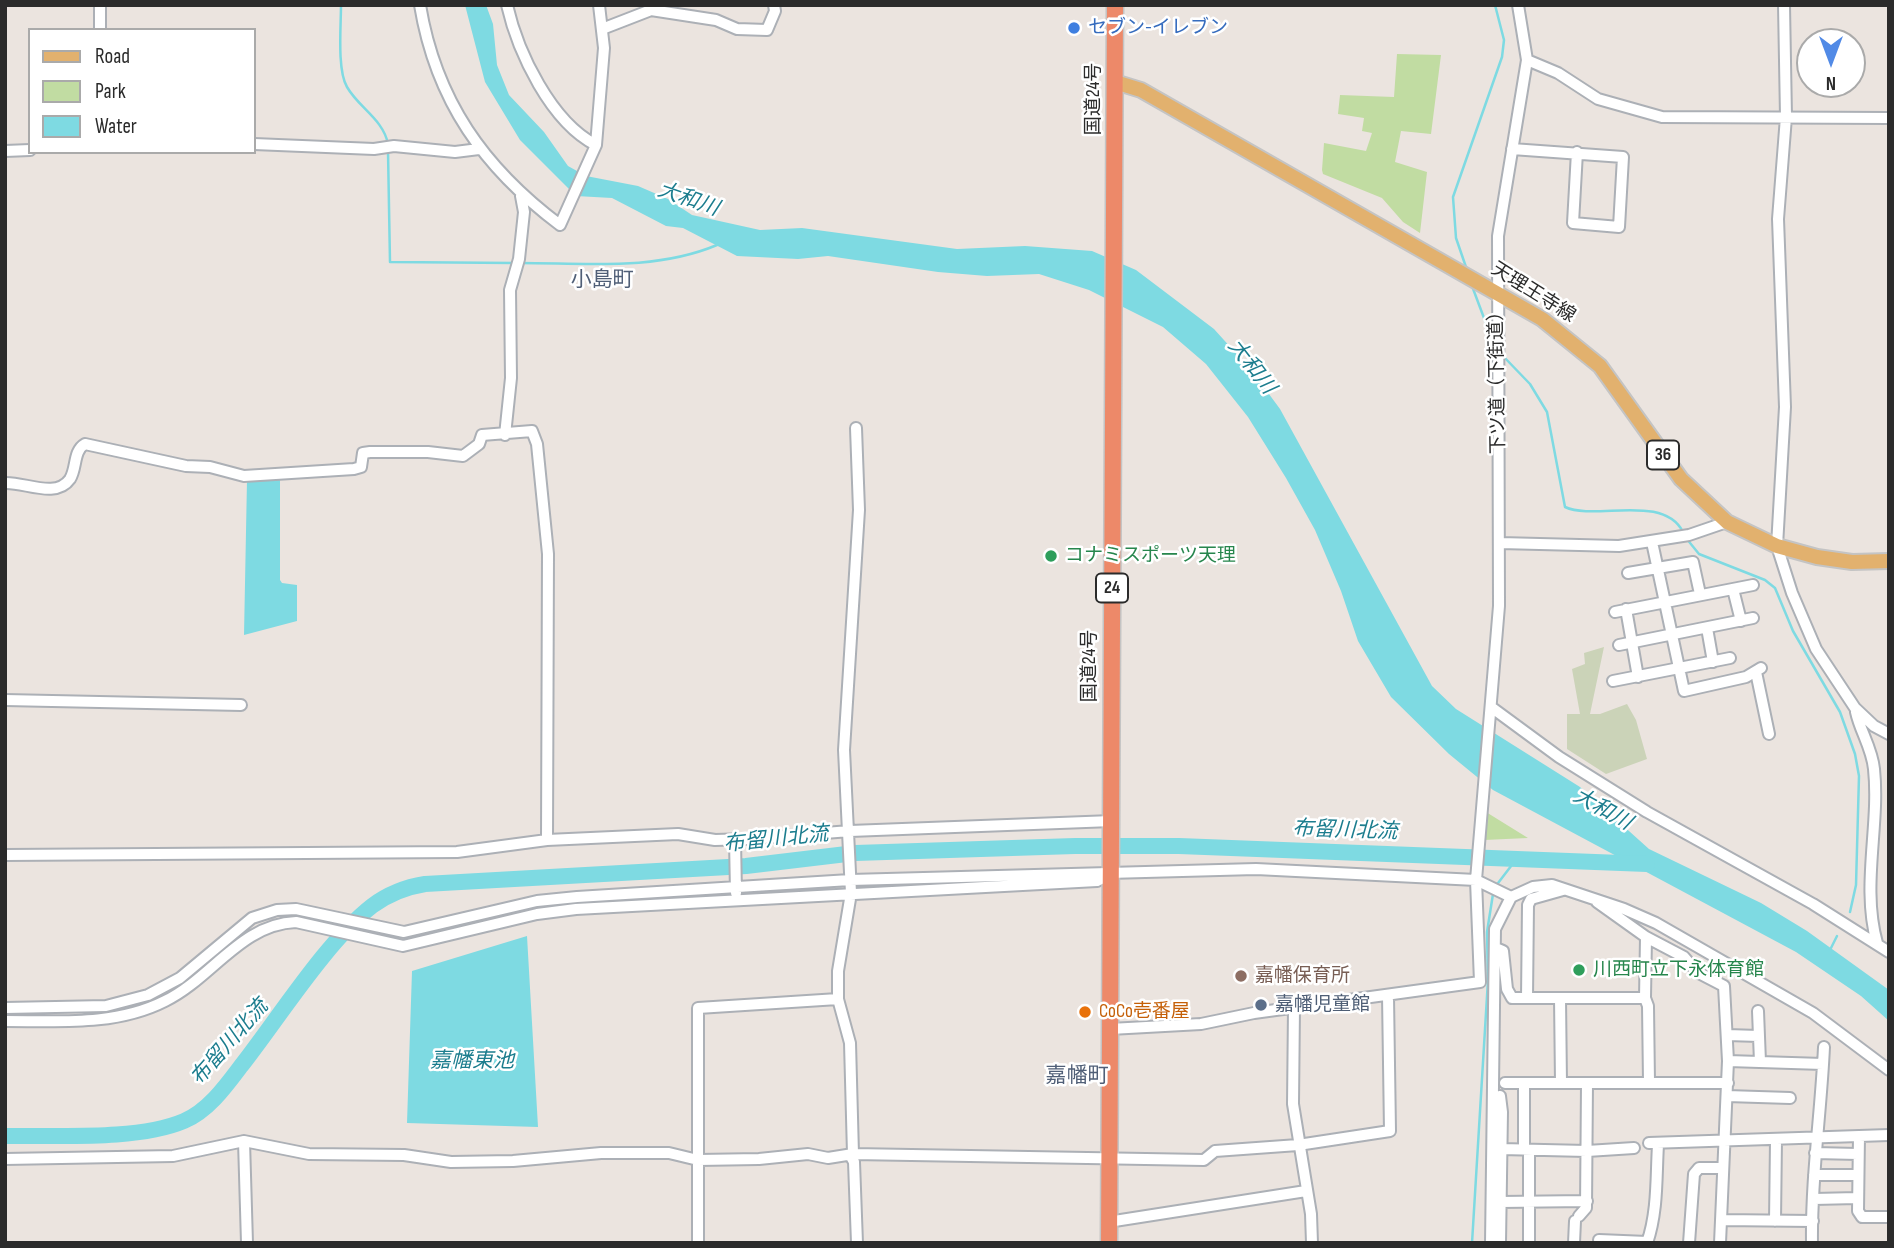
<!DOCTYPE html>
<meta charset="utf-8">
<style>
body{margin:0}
#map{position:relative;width:1894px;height:1248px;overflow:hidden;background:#ebe4df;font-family:"Sofia Sans Condensed",sans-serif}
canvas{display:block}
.frame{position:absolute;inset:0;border:7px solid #2b2b2b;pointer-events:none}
.legend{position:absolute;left:28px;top:28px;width:228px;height:126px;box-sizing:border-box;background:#fff;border:2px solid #aaa;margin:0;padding:9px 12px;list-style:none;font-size:21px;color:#2b2b2b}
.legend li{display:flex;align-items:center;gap:14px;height:35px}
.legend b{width:35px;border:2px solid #aaa}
.north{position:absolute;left:1796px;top:28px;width:70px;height:70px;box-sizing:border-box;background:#fff;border:2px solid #aaa;border-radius:50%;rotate:180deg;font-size:19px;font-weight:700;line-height:28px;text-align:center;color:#2b2b2b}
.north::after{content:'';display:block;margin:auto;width:24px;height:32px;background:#518ae6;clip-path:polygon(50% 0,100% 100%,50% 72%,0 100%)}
</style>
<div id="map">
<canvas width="1894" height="1248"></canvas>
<div class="frame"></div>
<ul class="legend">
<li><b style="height:9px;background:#e2b16e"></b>Road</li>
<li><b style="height:19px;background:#c1dca2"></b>Park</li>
<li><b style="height:19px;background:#7edae2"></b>Water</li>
</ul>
<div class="north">N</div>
</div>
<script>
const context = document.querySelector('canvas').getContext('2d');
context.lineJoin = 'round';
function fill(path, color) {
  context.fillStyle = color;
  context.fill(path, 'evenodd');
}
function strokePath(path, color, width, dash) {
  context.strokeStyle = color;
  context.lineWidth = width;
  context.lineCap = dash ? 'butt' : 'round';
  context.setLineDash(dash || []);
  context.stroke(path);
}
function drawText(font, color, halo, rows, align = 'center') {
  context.font = font + ' "Sofia Sans Condensed","Noto Sans JP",sans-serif';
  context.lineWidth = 5;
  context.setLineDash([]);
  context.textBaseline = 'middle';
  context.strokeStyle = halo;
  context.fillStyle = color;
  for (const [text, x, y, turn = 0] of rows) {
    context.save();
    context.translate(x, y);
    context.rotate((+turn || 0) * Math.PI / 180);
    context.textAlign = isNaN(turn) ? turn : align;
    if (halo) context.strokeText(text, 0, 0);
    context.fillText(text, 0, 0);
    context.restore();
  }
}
fill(new Path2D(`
 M 1397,54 L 1441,55 L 1431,134 L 1401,131 L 1395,162 L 1427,172 L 1420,233 L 1403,222 L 1382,198 L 1323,174 L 1322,170 L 1324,143 L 1366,151 L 1372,133 L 1362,131 L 1364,118 L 1338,114 L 1340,95 L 1394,97 Z
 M 1486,812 L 1528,838 L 1484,840 Z`), '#c1dca2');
fill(new Path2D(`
 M 1604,647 L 1590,714 L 1600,714 L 1627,704 L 1636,720 L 1647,759 L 1606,774 L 1567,749 L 1567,714 L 1580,714 L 1572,669 L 1585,664 L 1584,653 Z`), '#cbd3b8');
fill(new Path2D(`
 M 465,5 L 486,5 L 493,24 L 497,65 L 509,95 L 544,132 L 568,166 L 586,176 L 638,186 L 668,199 L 692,215 L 760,230 L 802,228 L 957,249 L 1025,246 L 1092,251 L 1136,270 L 1214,329 L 1252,371 L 1280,409 L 1432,686 L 1456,709 L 1580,787 L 1649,849 L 1761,903 L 1807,931 L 1889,990 L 1889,1021 L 1861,996 L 1796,952 L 1493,790 L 1449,754 L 1391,697 L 1358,641 L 1341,591 L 1315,530 L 1286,478 L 1248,417 L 1206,364 L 1163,327 L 1089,290 L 1039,274 L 987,276 L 938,272 L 828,256 L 798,259 L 737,256 L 683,228 L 666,226 L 612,198 L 576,196 L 520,140 L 485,82 Z
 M 280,477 L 280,580 L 282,583 L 297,585 L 297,621 L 244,635 L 247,480 Z
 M 527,936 L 538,1127 L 407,1123 L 412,971 Z`), '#7edae2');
strokePath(new Path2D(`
 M 341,5 C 341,26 337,70 347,87 C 359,108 383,119 388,144
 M 388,151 L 390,262 L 513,263
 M 520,263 C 586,263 655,271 717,245
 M 1467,270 L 1456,238 L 1453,197 L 1502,57 L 1504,40 L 1495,5
 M 1472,286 L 1493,342
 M 1503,356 L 1530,384 L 1547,412 L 1565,507 C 1595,521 1663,493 1683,532
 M 1686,538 L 1699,554 L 1765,580 L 1775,588 L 1793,631 L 1840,712 L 1855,754 L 1859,776 L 1856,885 L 1850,912
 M 1495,887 L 1518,857
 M 1831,948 L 1837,936
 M 1472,1243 L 1488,980 L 1487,932 L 1493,894`), '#7edae2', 2.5);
strokePath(new Path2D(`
 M 5,1136 C 57,1135 137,1141 184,1121 C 208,1111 226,1086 241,1066 C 278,1019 326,942 372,906 C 388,894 406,887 425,884 L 746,866 L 855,853 L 1075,846 L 1179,846 L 1647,864`), '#7edae2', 16);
const minor = new Path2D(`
 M 420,5 C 436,101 484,168 560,225
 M 507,5 C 518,53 551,122 596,145
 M 1784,5 L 1786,117 L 1778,219 L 1785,407 L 1777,546 L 1792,593 L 1816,649 L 1855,708 L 1874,726 L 1889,734
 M 602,29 L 651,10 L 716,20 L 737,29 L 767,30 L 775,11 L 774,5
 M 100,30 L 100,5
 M 1527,60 L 1558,73 L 1598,99 L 1662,117 L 1889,118
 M 254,144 L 374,149 L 394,146 L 455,152 L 479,149
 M 1512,149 L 1623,157 L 1619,227 L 1573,223 L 1577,152
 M 5,151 L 30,150
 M 560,225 L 596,145 L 604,48 L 599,5
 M 505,435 L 511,378 L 510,290 L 519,259 L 524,212 L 521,196
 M 5,483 C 25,482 56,499 70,479 C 77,468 73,451 85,444 L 186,466 L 210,467 L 244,476 L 354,469 L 361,467 L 363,453 L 370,452 L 428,452 L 463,456 L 479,444 L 482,435 L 532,431 L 537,444 L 548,554 L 547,840
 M 1652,542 L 1684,691 L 1746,677 L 1761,668
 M 1500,543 L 1619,546 L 1689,535 L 1727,522
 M 1628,573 L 1693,562 L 1700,594
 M 1733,589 L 1741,621
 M 1626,609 L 1638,677
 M 1615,612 L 1753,585
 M 1707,628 L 1713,662
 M 1619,645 L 1753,618
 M 1756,672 L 1769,734
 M 1613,681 L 1730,658
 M 5,700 L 241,705
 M 1491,707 L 1559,757 L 1647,812 L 1813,904 L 1889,952
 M 1856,712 C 1860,731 1872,748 1874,769 C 1880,826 1861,886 1877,943
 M 735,840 L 736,893
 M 5,855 L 457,852 L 547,840 L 678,834 L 715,840 L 748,839 L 850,831 L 1112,821
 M 1597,902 L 1646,937 L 1684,957 L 1697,972 L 1724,986 L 1728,1061 L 1720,1243
 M 1646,937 L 1645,998 L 1648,1006 L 1649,1082
 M 1496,948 L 1503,951 L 1507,989 L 1512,998 L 1645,998
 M 1527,998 L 1528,905 L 1531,899 L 1563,890
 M 1560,998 L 1561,1083
 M 5,1008 L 106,1006 L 148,995 L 180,978 L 252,918 L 277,910 L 296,909 L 404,932 L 537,901 L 577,897 L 850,880 L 1256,869 L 1476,880 L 1511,897
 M 1294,1008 L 1293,1104 L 1311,1214 L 1312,1243
 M 1758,1011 L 1760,1062
 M 5,1021 C 58,1021 116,1026 165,1001 C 212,978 241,924 296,922 L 403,946 L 537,914 L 576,909 L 1097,881 L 1112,873
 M 1110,1029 L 1201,1024 L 1254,1013 L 1480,982 L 1476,880 L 1499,606 L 1498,236 L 1527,60 L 1518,5
 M 1727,1035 L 1759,1036
 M 1728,1061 L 1823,1064
 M 1505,1083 L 1728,1083
 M 1524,1083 L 1524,1147 L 1529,1153 L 1529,1243
 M 1500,1096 L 1502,1112 L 1500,1243
 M 1727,1096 L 1790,1098
 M 1859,1136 L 1858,1211 L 1862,1217 L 1889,1217
 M 244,1141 L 247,1243
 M 1649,1143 L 1889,1135
 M 1501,1149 L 1587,1151 L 1634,1148
 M 1815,1153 L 1858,1154
 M 853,1154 L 850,1043 L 838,999 L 838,971 L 851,893 L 844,750 L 859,510 L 856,428
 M 850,1155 L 854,1162 L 857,1243
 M 5,1159 L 173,1156 L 244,1141 L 309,1154 L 404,1155 L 451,1162 L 513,1161 L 601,1153 L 669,1153 L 698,1160 L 759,1159 L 808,1154 L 828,1158 L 853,1154 L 1204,1160 L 1215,1151 L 1298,1145 L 1390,1131 L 1388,996
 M 1814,1175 L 1858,1175
 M 1814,1199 L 1857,1198
 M 1500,1202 L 1587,1201
 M 1579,1216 L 1586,1208 L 1587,1083
 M 1721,1220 L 1813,1221
 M 1775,1221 L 1776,1140
 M 1108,1222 L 1306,1191
 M 1599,1240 L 1647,1242
 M 698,1243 L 698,1008 L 838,999
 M 1491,1243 L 1495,929 L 1511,897 L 1533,887 L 1552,885 L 1624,909 L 1656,923 L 1813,1013 L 1889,1070
 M 1574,1243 L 1575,1221
 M 1647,1243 C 1658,1211 1656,1177 1658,1145
 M 1689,1243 L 1694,1174 L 1699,1168 L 1722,1168
 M 1812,1243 C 1811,1177 1821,1113 1824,1047`);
const major = new Path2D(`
 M 1115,82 L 1141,90 L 1542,319 L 1600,366 L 1681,479 L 1727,522 L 1777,546 L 1817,557 L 1852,562 L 1889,561`);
const highway = new Path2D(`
 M 1109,1243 L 1115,5`);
strokePath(minor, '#acb0b6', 14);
strokePath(major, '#c4c4c4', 18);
strokePath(highway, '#c4c4c4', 19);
strokePath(minor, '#fff', 10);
strokePath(major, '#e2b16e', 14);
strokePath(highway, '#ed8969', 16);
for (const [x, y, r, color] of [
 [1074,28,7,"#3f7fe0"],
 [1051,556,7,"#2e9e5b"],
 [1579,970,7,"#2e9e5b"],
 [1241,976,7,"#8d6e63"],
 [1261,1005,7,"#5c6f8a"],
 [1085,1012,7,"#e8710a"]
]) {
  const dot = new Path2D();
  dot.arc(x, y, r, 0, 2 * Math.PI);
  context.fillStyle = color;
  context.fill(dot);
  strokePath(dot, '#fff', 2.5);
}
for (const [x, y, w] of [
 [1663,455,32],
 [1112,588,32]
]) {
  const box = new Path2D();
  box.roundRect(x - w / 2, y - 14.5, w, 29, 5);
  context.fillStyle = '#fff';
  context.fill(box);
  strokePath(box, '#2b2b2b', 2);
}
drawText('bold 18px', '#2b2b2b', null, [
 ["36",1663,455],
 ["24",1112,588]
]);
drawText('19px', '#366cbe', '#fff', [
 ["セブン-イレブン",1088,28]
], 'left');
drawText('19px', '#2b2b2b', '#fff', [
 ["国道24号",1094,99,-90],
 ["天理王寺線",1533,293,32],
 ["下ツ道（下街道）",1498,378,-91],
 ["国道24号",1090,666,-90]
]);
drawText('19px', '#27864d', '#fff', [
 ["コナミスポーツ天理",1065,556],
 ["川西町立下永体育館",1593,970]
], 'left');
drawText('19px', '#785e54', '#fff', [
 ["嘉幡保育所",1255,976]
], 'left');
drawText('19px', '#4e5e75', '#fff', [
 ["嘉幡児童館",1275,1005]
], 'left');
drawText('19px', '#c56008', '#fff', [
 ["CoCo壱番屋",1099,1012]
], 'left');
drawText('italic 21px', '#1c7d8e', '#fff', [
 ["大和川",688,200,19],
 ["大和川",1251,367,52],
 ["大和川",1602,810,29],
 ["布留川北流",1345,831,2],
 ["布留川北流",776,840,-6],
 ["布留川北流",230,1043,-49],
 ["嘉幡東池",472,1062]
]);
drawText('21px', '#505f77', '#fff', [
 ["小島町",602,281],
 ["嘉幡町",1077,1077]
]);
</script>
